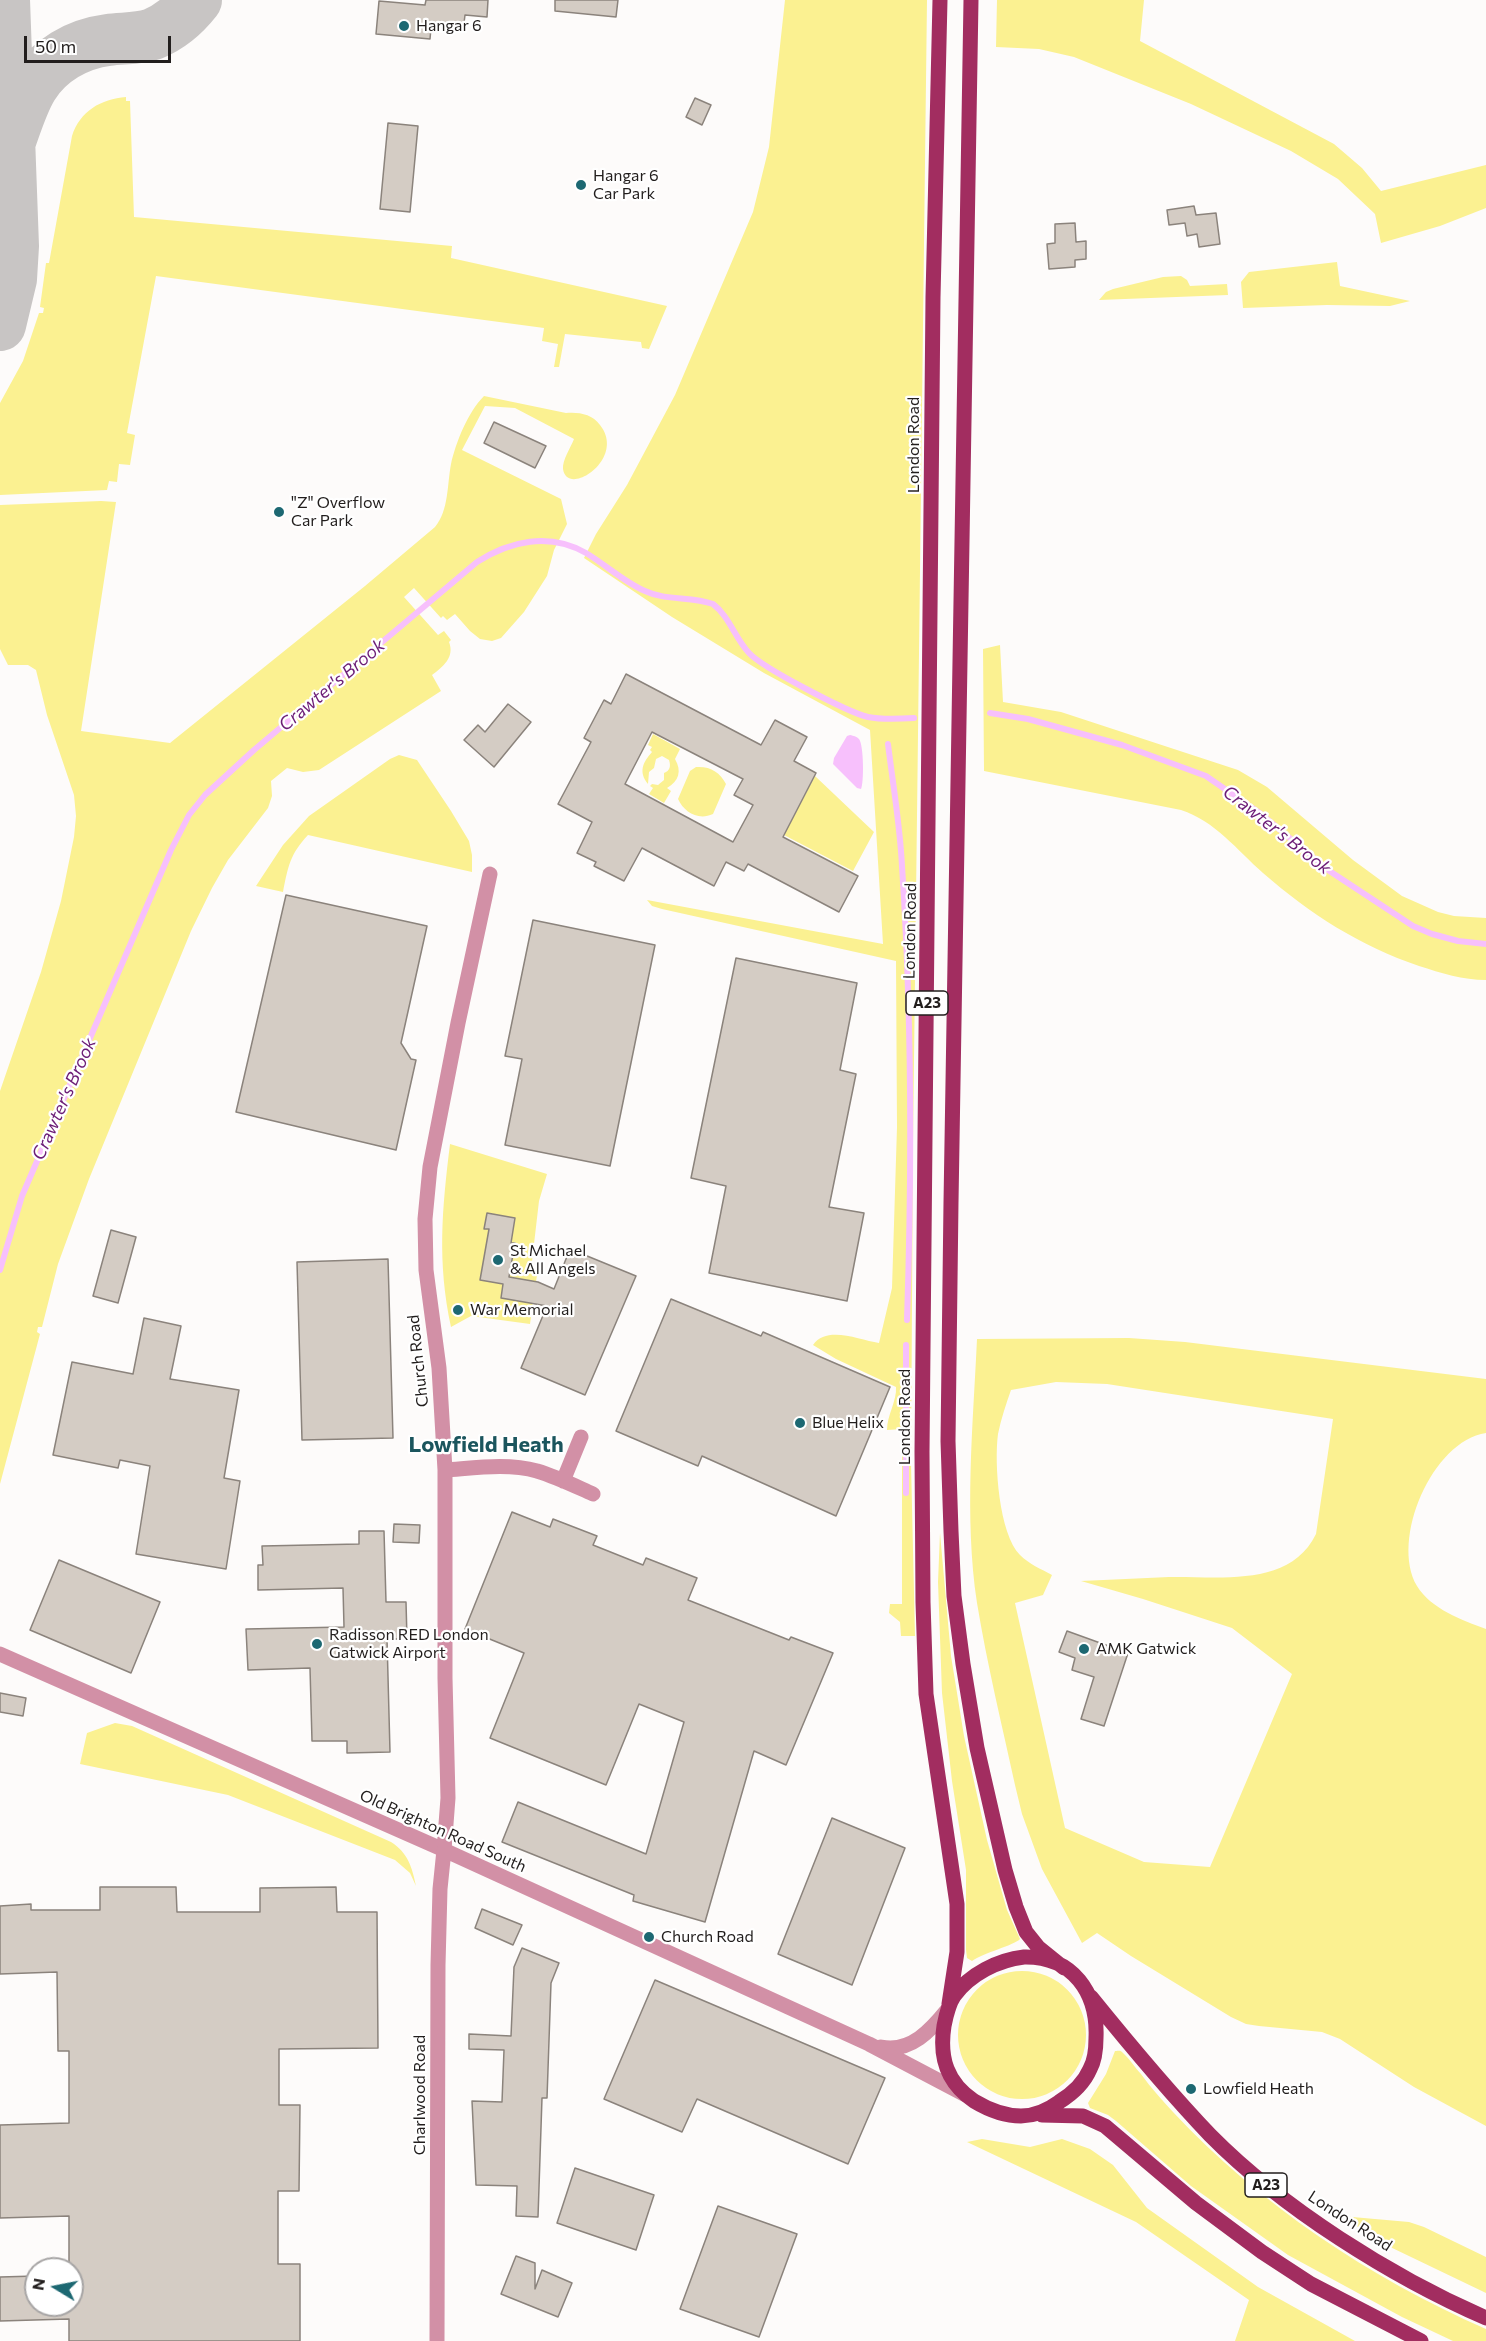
<!DOCTYPE html>
<style>
body{margin:0}
#map{position:relative;width:1486px;height:2341px;overflow:hidden;background:#fdfbfa;font-family:Commissioner,sans-serif}
canvas{display:block}
.north{position:absolute;left:24px;top:2257px;width:60px;height:60px;box-sizing:border-box;background:#fff;border:2px solid #a7a5a5;border-radius:50%;rotate:280deg;font-size:16px;font-weight:700;line-height:24px;text-align:center;color:#221e1d}
.north::after{content:'';display:block;margin:auto;width:21px;height:27px;background:#1d6872;clip-path:polygon(50% 0,100% 100%,50% 72%,0 100%)}
.scale{position:absolute;left:24px;top:36px;width:147px;height:27px;box-sizing:border-box;border:3px solid #221e1d;border-top:0;padding-left:8px;font-size:18px;line-height:21px;white-space:nowrap;color:#221e1d;-webkit-text-stroke:4px #fff;paint-order:stroke}
</style>
<div id="map">
<canvas width="1486" height="2341"></canvas>
<div class="north">N</div>
<div class="scale">50 m</div>
</div>
<script>
const context = document.querySelector('canvas').getContext('2d');
context.lineJoin = 'round';
function fill(path, color) {
  context.fillStyle = color;
  context.fill(path, 'evenodd');
}
function strokePath(path, color, width, dash) {
  context.strokeStyle = color;
  context.lineWidth = width;
  context.lineCap = dash ? 'butt' : 'round';
  context.setLineDash(dash || []);
  context.stroke(path);
}
function drawText(font, color, halo, rows, align = 'center') {
  context.font = font + ' Commissioner,sans-serif';
  context.lineWidth = 4.5;
  context.setLineDash([]);
  context.textBaseline = 'middle';
  context.strokeStyle = halo;
  context.fillStyle = color;
  for (const [text, x, y, turn = 0] of rows) {
    context.save();
    context.translate(x, y);
    context.rotate((+turn || 0) * Math.PI / 180);
    context.textAlign = isNaN(turn) ? turn : align;
    if (halo) context.strokeText(text, 0, 0);
    context.fillText(text, 0, 0);
    context.restore();
  }
}
fill(new Path2D(`
 M 785,0 L 927,0 L 913,1142 L 911,1463 L 915,1636 L 901,1636 L 900,1622 L 889,1613 L 890,1604 L 902,1604 L 902,1429 L 887,1430 C 887,1415 897,1401 896,1387 L 836,1359 L 813,1345 C 827,1325 859,1340 879,1343 L 892,1288 L 897,1127 L 896,961 L 662,909 L 652,906 L 647,900 L 883,944 L 870,730 L 764,673 L 672,617 L 584,558 L 596,534 L 627,485 L 675,395 L 753,212 L 769,147 Z
 M 997,0 L 1144,0 L 1140,41 L 1334,144 L 1362,168 L 1381,191 L 1486,165 L 1486,208 L 1440,226 L 1381,243 L 1375,214 L 1338,179 L 1291,151 L 1191,104 L 1074,57 L 1039,49 L 996,47 Z
 M 126,97 L 126,101 L 130,101 L 134,217 L 452,246 L 451,258 L 667,306 L 649,349 L 642,348 L 641,342 L 565,334 L 559,367 L 554,367 L 558,344 L 542,341 L 544,328 L 156,276 L 127,433 L 135,435 L 130,465 L 119,464 L 117,482 L 109,481 L 107,490 L 0,495 L 0,403 L 23,361 L 39,313 L 43,313 L 44,308 L 40,307 L 46,263 L 49,263 L 72,136 C 80,111 101,99 126,97 Z
 M 1337,262 L 1340,286 L 1410,301 L 1390,306 L 1327,305 L 1243,308 L 1241,282 L 1249,272 Z
 M 1181,276 L 1187,280 L 1190,286 L 1227,284 L 1228,295 L 1099,300 L 1106,292 L 1113,289 L 1163,277 Z
 M 484,396 L 566,413 C 579,412 592,414 600,425 C 627,459 567,498 563,469 C 562,460 571,447 574,439 L 515,408 L 485,406 L 462,450 L 561,499 L 567,524 L 554,550 L 547,576 L 524,612 L 501,638 L 492,641 L 480,639 L 470,631 L 455,614 L 447,620 L 443,616 L 441,618 L 414,588 L 404,597 L 438,635 L 444,631 L 451,640 L 449,642 C 455,657 443,667 432,675 L 441,691 L 319,770 L 303,772 L 287,768 L 271,781 L 272,796 L 268,808 L 228,860 L 212,888 L 191,931 L 89,1179 L 58,1264 L 42,1327 L 38,1327 L 37,1332 L 40,1334 L 0,1484 L 0,1091 L 41,972 L 61,901 L 74,837 L 76,816 L 74,795 L 47,715 L 36,670 L 28,665 L 8,665 L 0,649 L 0,505 L 101,501 L 116,502 L 81,731 L 170,743 L 365,586 L 435,527 C 449,510 447,485 451,464 C 456,442 468,412 484,396 Z
 M 1000,645 L 1003,702 L 1061,712 L 1238,770 L 1267,787 L 1353,860 L 1402,896 L 1438,912 L 1454,916 L 1486,918 L 1486,980 C 1463,980 1441,973 1419,966 C 1360,946 1310,914 1263,873 C 1237,850 1215,821 1181,810 L 984,771 L 983,649 Z
 M 653,734 L 680,749 L 675,759 C 682,771 679,781 667,788 L 671,791 L 664,803 L 649,794 L 653,788 L 650,786 L 652,784 L 658,785 L 664,780 L 664,773 C 670,771 671,766 669,760 L 662,756 L 656,759 L 654,768 L 649,772 L 648,784 C 638,772 643,762 652,752 L 650,750 L 652,747 L 648,745 Z
 M 399,755 L 417,760 L 451,811 L 469,841 L 472,855 L 472,872 L 308,835 C 290,854 288,867 283,892 L 256,886 L 283,845 L 309,816 L 390,759 Z
 M 696,767 C 710,766 720,772 726,784 L 713,814 C 698,821 684,812 678,799 L 690,771 Z
 M 815,776 L 874,832 L 853,871 L 784,835 Z
 M 450,1144 L 547,1174 L 539,1201 L 532,1261 L 537,1275 L 530,1324 L 471,1316 L 451,1327 C 437,1262 442,1209 450,1144 Z
 M 1129,1338 L 1185,1342 L 1486,1379 L 1486,1433 C 1432,1441 1390,1540 1417,1586 C 1431,1609 1462,1620 1486,1629 L 1486,2126 L 1414,2087 L 1340,2039 L 1322,2032 L 1259,2026 L 1246,2024 L 1231,2017 L 1131,1956 L 1097,1933 L 1082,1943 L 1042,1869 L 1022,1814 L 1015,1785 C 1002,1725 987,1664 977,1603 C 964,1516 973,1426 977,1339 ZM 1056,1382 L 1107,1384 L 1333,1419 L 1316,1534 C 1290,1588 1219,1576 1169,1577 C 1140,1578 1111,1580 1081,1581 L 1143,1599 L 1232,1628 L 1292,1674 L 1210,1867 L 1144,1862 L 1065,1828 L 1015,1603 L 1043,1595 L 1052,1575 C 1041,1569 1029,1564 1020,1555 C 999,1534 994,1463 998,1434 C 1001,1419 1006,1404 1011,1390 Z
 M 940,1533 L 951,1656 L 964,1736 L 987,1840 L 1007,1910 L 1020,1939 C 1015,1945 983,1953 972,1961 L 967,1958 L 966,1950 L 966,1870 L 952,1781 L 942,1693 L 938,1582 Z
 M 115,1723 L 132,1726 L 391,1842 C 408,1853 412,1867 416,1886 L 410,1873 L 395,1860 L 228,1795 L 80,1764 L 87,1733 Z
 M958 2035a64 64 0 1 1 128 0a64 64 0 1 1-128 0Z
 M 1115,2051 C 1120,2051 1120,2050 1123,2053 C 1130,2059 1135,2068 1141,2074 C 1151,2088 1162,2100 1173,2112 C 1260,2205 1370,2278 1486,2329 L 1486,2341 L 1453,2341 L 1402,2317 L 1288,2255 L 1191,2186 L 1116,2121 L 1108,2115 L 1090,2108 L 1088,2103 L 1106,2074 Z
 M 982,2139 L 1030,2147 L 1062,2139 L 1090,2149 L 1113,2165 L 1147,2208 L 1258,2287 L 1355,2341 L 1235,2341 L 1249,2300 L 1136,2222 L 967,2142 Z
 M 1341,2216 L 1409,2222 L 1424,2227 L 1486,2257 L 1486,2293 L 1386,2245 Z`), '#fbf191');
fill(new Path2D(`
 M 850,735 C 854,736 856,736 859,739 C 864,745 864,784 861,789 L 857,788 L 833,764 L 834,758 L 847,736 Z`), '#f7c0fc');
strokePath(new Path2D(`
 M 990,713 L 1028,719 L 1122,745 L 1206,776 L 1261,814 L 1328,870 L 1413,926 L 1432,934 L 1458,941 L 1486,944
 M 888,744 C 893,785 900,825 902,866 C 912,1017 912,1169 907,1320
 M 0,1270 L 22,1196 L 171,850 L 189,815 L 205,795 L 254,750 L 477,562 C 510,541 549,532 586,553 C 606,565 624,582 645,591 C 666,601 691,596 713,604 C 729,616 735,638 749,653 C 763,668 847,712 868,717 C 883,720 899,719 914,718
 M 906,1493 L 906,1345`), '#f7c0fc', 6);
strokePath(new Path2D(`
 M 11,138 C 17,121 23,102 32,87 C 49,60 77,44 108,40 C 123,38 139,39 153,34 C 170,27 185,14 196,0
 M 0,325 L 11,279 L 13,246 L 4,0`), '#c8c5c4', 52);
const building = new Path2D(`
 M 426,0 L 488,0 L 487,17 L 465,15 L 463,31 L 431,28 L 430,39 L 376,34 L 379,1 L 425,5 Z
 M 555,0 L 618,0 L 616,17 L 555,11 Z
 M 695,98 L 711,105 L 702,125 L 686,117 Z
 M 388,123 L 418,126 L 410,212 L 380,209 Z
 M 1194,206 L 1196,215 L 1216,213 L 1220,244 L 1199,247 L 1197,234 L 1187,236 L 1185,223 L 1169,225 L 1167,210 Z
 M 1075,223 L 1076,242 L 1086,241 L 1086,259 L 1075,260 L 1075,267 L 1049,269 L 1047,244 L 1055,243 L 1055,224 Z
 M 494,422 L 546,446 L 535,468 L 484,443 Z
 M 626,674 L 761,745 L 775,720 L 807,737 L 794,761 L 816,773 L 783,837 L 858,876 L 839,912 L 748,864 L 744,871 L 726,862 L 714,886 L 642,848 L 624,881 L 594,866 L 596,862 L 577,853 L 592,822 L 558,804 L 591,742 L 584,738 L 604,700 L 611,704 ZM 652,732 L 743,779 L 734,795 L 753,805 L 733,842 L 625,784 Z
 M 508,704 L 531,722 L 494,767 L 464,740 L 478,725 L 485,732 Z
 M 286,895 L 427,926 L 401,1043 L 411,1059 L 416,1060 L 396,1150 L 236,1112 Z
 M 533,920 L 655,945 L 610,1166 L 505,1145 L 522,1059 L 505,1056 Z
 M 736,958 L 857,983 L 840,1070 L 856,1074 L 829,1207 L 864,1213 L 847,1301 L 709,1273 L 726,1186 L 691,1178 Z
 M 487,1213 L 515,1218 L 511,1243 L 515,1243 L 509,1277 L 538,1282 L 554,1289 L 570,1249 L 636,1276 L 585,1395 L 521,1368 L 547,1306 L 501,1298 L 503,1284 L 480,1280 L 489,1229 L 484,1229 Z
 M 111,1230 L 136,1237 L 118,1303 L 93,1296 Z
 M 388,1259 L 393,1438 L 302,1440 L 297,1262 Z
 M 671,1299 L 761,1336 L 763,1332 L 890,1387 L 836,1516 L 702,1456 L 698,1466 L 616,1431 Z
 M 144,1318 L 181,1326 L 170,1379 L 239,1390 L 224,1478 L 240,1481 L 226,1569 L 136,1554 L 150,1466 L 120,1460 L 118,1468 L 53,1455 L 72,1362 L 133,1374 Z
 M 512,1512 L 550,1527 L 553,1519 L 597,1536 L 593,1545 L 643,1565 L 646,1558 L 697,1578 L 688,1600 L 789,1640 L 791,1637 L 833,1653 L 786,1765 L 754,1751 L 705,1922 L 633,1901 L 634,1895 L 502,1842 L 518,1802 L 646,1854 L 684,1722 L 639,1704 L 606,1785 L 490,1738 L 524,1653 L 465,1629 Z
 M 394,1524 L 420,1525 L 419,1543 L 393,1542 Z
 M 359,1531 L 384,1531 L 386,1602 L 406,1602 L 407,1639 L 387,1639 L 390,1752 L 347,1753 L 347,1741 L 312,1741 L 310,1668 L 248,1670 L 246,1629 L 344,1627 L 343,1588 L 258,1590 L 258,1565 L 263,1565 L 262,1546 L 359,1544 Z
 M 59,1560 L 160,1602 L 131,1673 L 30,1630 Z
 M 1067,1631 L 1128,1653 L 1104,1726 L 1081,1719 L 1094,1677 L 1072,1670 L 1075,1658 L 1059,1652 Z
 M 0,1693 L 26,1698 L 23,1716 L 0,1712 Z
 M 832,1818 L 905,1848 L 852,1985 L 778,1954 Z
 M 100,1887 L 176,1887 L 177,1912 L 260,1912 L 260,1888 L 336,1887 L 337,1912 L 377,1912 L 378,2048 L 279,2049 L 279,2105 L 300,2105 L 299,2191 L 278,2191 L 278,2264 L 300,2264 L 300,2341 L 69,2341 L 69,2319 L 0,2321 L 0,2277 L 36,2276 L 36,2305 L 72,2305 L 72,2269 L 69,2269 L 69,2216 L 0,2218 L 0,2125 L 69,2123 L 69,2051 L 58,2051 L 57,1972 L 0,1974 L 0,1906 L 31,1904 L 31,1910 L 100,1910 Z
 M 482,1909 L 522,1925 L 513,1945 L 475,1928 Z
 M 522,1948 L 559,1963 L 551,1983 L 547,2098 L 542,2098 L 538,2217 L 516,2216 L 517,2186 L 476,2185 L 472,2101 L 502,2102 L 504,2050 L 469,2049 L 469,2034 L 511,2036 L 514,1967 Z
 M 655,1980 L 885,2078 L 848,2164 L 697,2099 L 682,2132 L 604,2099 Z
 M 575,2168 L 654,2195 L 636,2250 L 557,2223 Z
 M 718,2206 L 797,2234 L 759,2337 L 680,2309 Z
 M 516,2256 L 535,2263 L 535,2289 L 542,2270 L 572,2283 L 558,2317 L 501,2294 Z`);
fill(building, '#d4ccc4');
strokePath(building, '#8b837c', 1.5);
strokePath(new Path2D(`
 M 445,1470 C 475,1468 508,1463 537,1471 C 557,1477 575,1486 593,1494
 M 563,1481 L 581,1437
 M 0,1654 L 444,1850 L 448,1798 L 445,1678 L 445,1470 L 439,1368 L 426,1270 L 425,1219 L 430,1167 L 458,1023 L 490,874`), '#d290a6', 15);
strokePath(new Path2D(`
 M 881,2047 C 911,2053 931,2030 948,2009
 M 437,2341 L 438,1965 L 440,1889 L 444,1850 L 869,2044 L 964,2094`), '#d290a6', 15);
strokePath(new Path2D(`
 M 940,0 L 933,297 L 922,1451 L 923,1602 L 926,1694 L 957,1904 L 957,1952 L 949,2004
 M 971,0 L 951,1202 L 948,1441 L 951,1531 L 954,1596 L 963,1664 L 977,1748 L 1005,1870 L 1016,1907 L 1026,1932 L 1038,1947 L 1064,1968
 M 1024,1957 C 1073,1956 1098,1993 1096,2038 C 1096,2049 1095,2060 1090,2069 C 1084,2083 1072,2094 1059,2102 C 1048,2110 1035,2116 1021,2116 C 1004,2116 989,2110 974,2101 C 947,2083 939,2058 944,2026 C 946,2016 948,2005 954,1996 C 970,1974 998,1960 1024,1957 Z
 M 1091,1997 C 1129,2044 1168,2091 1210,2135 C 1282,2208 1392,2277 1486,2318
 M 1042,2115 L 1083,2116 L 1105,2126 L 1196,2203 L 1262,2252 L 1311,2284 L 1421,2341`), '#a22d60', 15);
for (const [x, y, r, color] of [
 [404,26,6,"#1d6872"],
 [581,185,6,"#1d6872"],
 [279,512,6,"#1d6872"],
 [498,1260,6,"#1d6872"],
 [458,1310,6,"#1d6872"],
 [800,1423,6,"#1d6872"],
 [317,1644,6,"#1d6872"],
 [1084,1649,6,"#1d6872"],
 [649,1937,6,"#1d6872"],
 [1191,2089,6,"#1d6872"]
]) {
  const dot = new Path2D();
  dot.arc(x, y, r, 0, 2 * Math.PI);
  context.fillStyle = color;
  context.fill(dot);
  strokePath(dot, '#fff', 2);
}
for (const [x, y, w] of [
 [927,1003,42],
 [1266,2185,42]
]) {
  const box = new Path2D();
  box.roundRect(x - w / 2, y - 12, w, 24, 4.5);
  context.fillStyle = '#fff';
  context.fill(box);
  strokePath(box, '#221e1d', 1.5);
}
drawText('bold 15px', '#221e1d', null, [
 ["A23",927,1003],
 ["A23",1266,2185]
]);
drawText('16px', '#221e1d', '#fff', [
 ["Hangar 6",416,26],
 ["Hangar 6",593,176],
 ["Car Park",593,194],
 ["\"Z\" Overflow",291,503],
 ["Car Park",291,521],
 ["St Michael",510,1251],
 ["& All Angels",510,1269],
 ["War Memorial",470,1310],
 ["Blue Helix",812,1423],
 ["Radisson RED London",329,1635],
 ["Gatwick Airport",329,1653],
 ["AMK Gatwick",1096,1649],
 ["Church Road",661,1937],
 ["Lowfield Heath",1203,2089]
], 'left');
drawText('16px', '#221e1d', '#fff', [
 ["London Road",914,445,-90],
 ["London Road",910,931,-89],
 ["Church Road",418,1361,-96],
 ["London Road",905,1417,-90],
 ["Old Brighton Road South",443,1831,24],
 ["Charlwood Road",420,2095,-90],
 ["London Road",1350,2221,33]
]);
drawText('italic 18px', '#6c1d76', '#fff', [
 ["Crawter's Brook",332,685,-40],
 ["Crawter's Brook",1277,830,38],
 ["Crawter's Brook",64,1099,-66]
]);
drawText('bold 22px', '#1b555d', '#fff', [
 ["Lowfield Heath",486,1445]
]);
</script>
